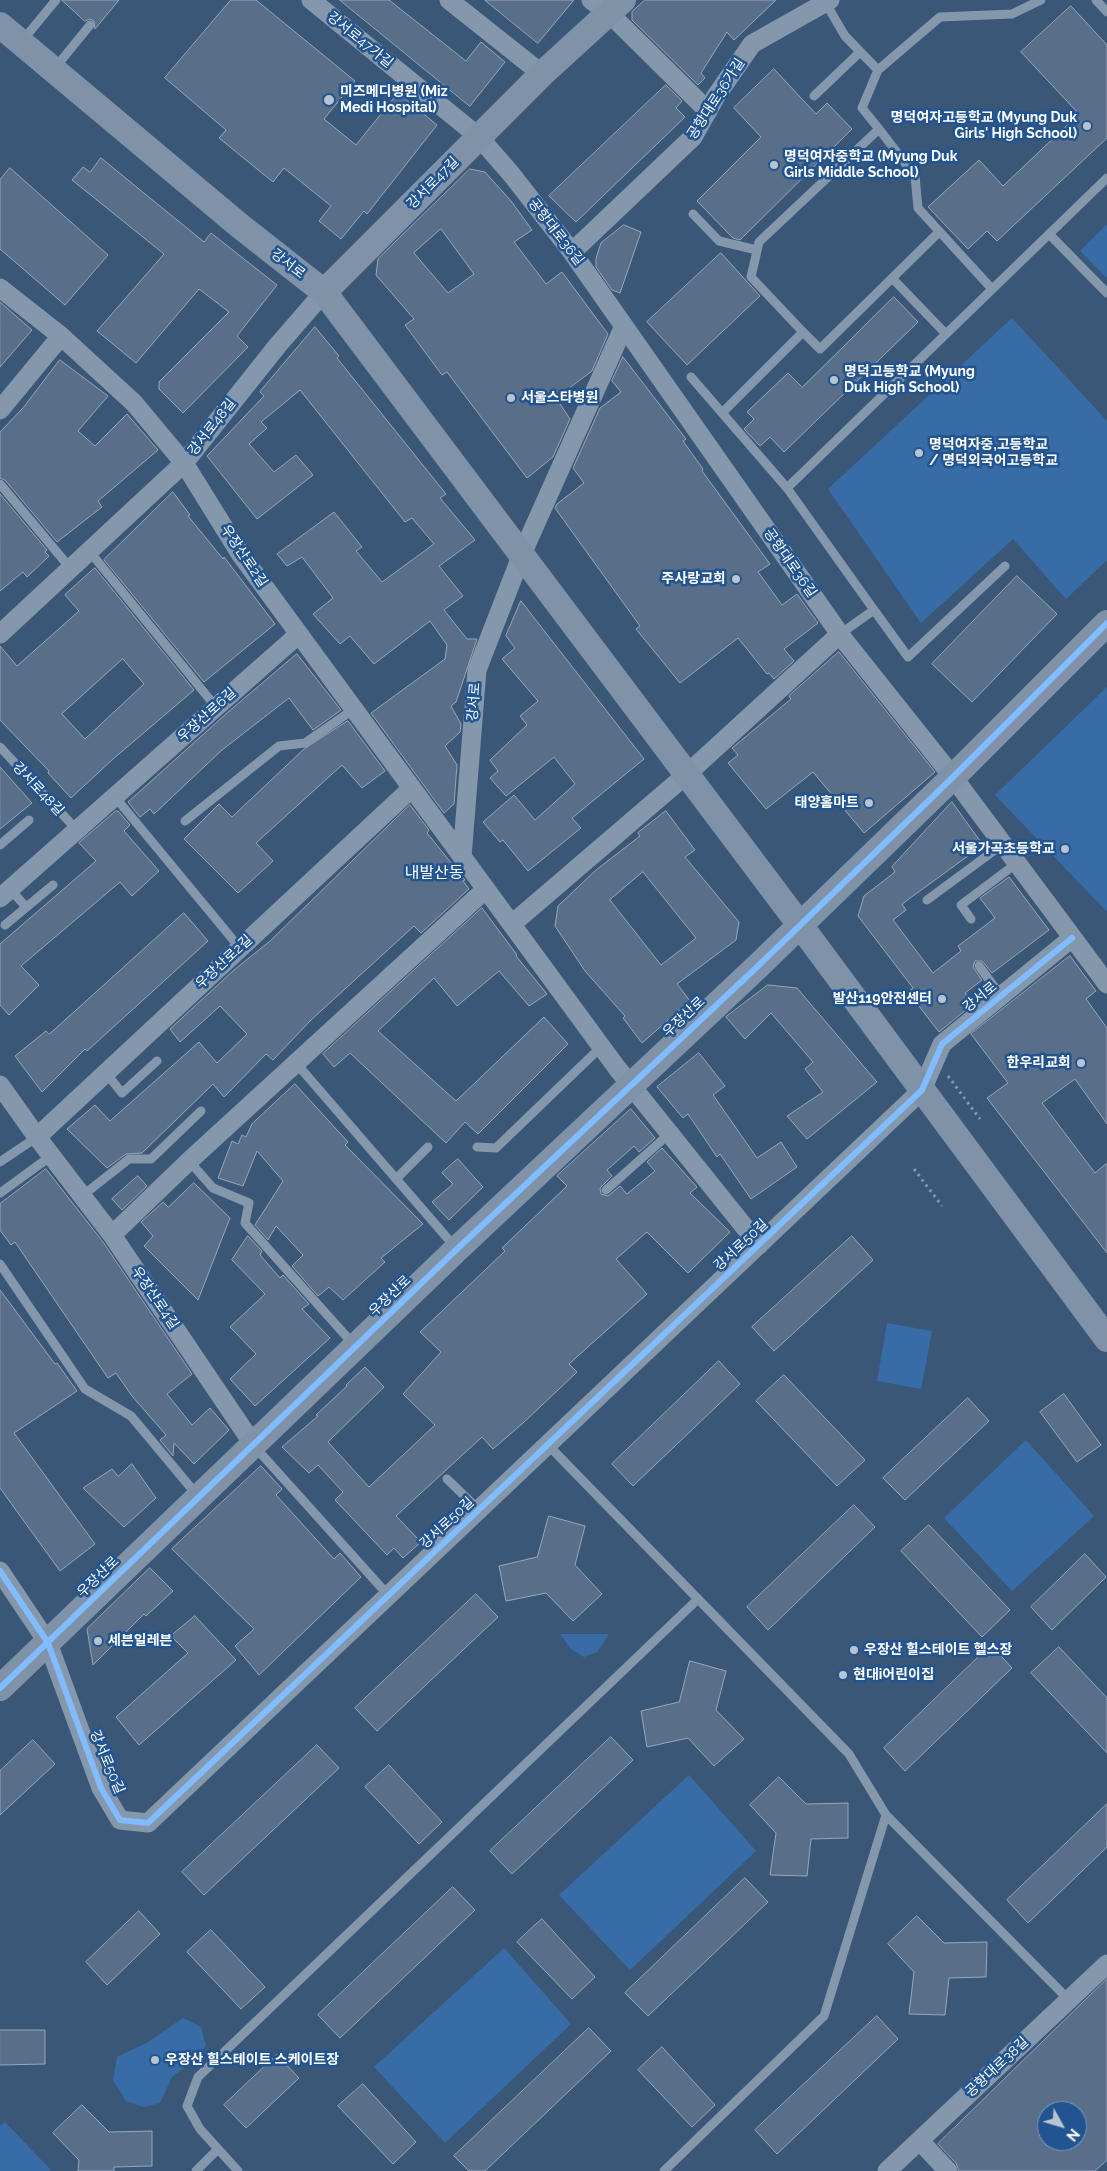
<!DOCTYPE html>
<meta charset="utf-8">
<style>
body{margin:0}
#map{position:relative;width:1107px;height:2171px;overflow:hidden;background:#3b5778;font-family:Raleway,sans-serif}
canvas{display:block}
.north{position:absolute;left:1037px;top:2101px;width:50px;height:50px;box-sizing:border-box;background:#225491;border:1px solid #7a98bd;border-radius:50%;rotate:129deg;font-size:14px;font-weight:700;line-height:20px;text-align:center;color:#fff}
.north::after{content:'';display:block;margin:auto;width:18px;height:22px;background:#bac4d0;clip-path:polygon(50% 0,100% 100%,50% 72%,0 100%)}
</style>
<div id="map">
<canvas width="1107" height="2171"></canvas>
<div class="north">N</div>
</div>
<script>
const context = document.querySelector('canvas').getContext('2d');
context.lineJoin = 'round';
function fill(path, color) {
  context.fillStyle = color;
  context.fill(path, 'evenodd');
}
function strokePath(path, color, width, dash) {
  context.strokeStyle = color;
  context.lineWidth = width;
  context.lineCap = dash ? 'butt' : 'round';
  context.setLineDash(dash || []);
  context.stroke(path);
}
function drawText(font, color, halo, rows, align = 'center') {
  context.font = font + ' Raleway,"Noto Sans KR",sans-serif';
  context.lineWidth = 5;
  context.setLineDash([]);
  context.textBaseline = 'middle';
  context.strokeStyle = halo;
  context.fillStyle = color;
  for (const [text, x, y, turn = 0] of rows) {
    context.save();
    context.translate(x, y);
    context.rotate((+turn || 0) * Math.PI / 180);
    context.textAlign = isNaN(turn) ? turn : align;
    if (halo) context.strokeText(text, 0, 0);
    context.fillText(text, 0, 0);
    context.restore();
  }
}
fill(new Path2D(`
 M 1107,224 L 1107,278 L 1080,251 Z
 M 1012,318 L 1107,421 L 1107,560 L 1066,599 L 1013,539 L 921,623 L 828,489 Z
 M 1107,687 L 1107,912 L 995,795 Z
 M 887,1323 L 932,1331 L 921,1389 L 877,1381 Z
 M 1026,1440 L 1094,1516 L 1012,1591 L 944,1518 Z
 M 560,1634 L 609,1634 L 597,1652 L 584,1657 L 571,1649 Z
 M 689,1775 L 756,1851 L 630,1970 L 559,1895 Z
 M 504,1948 L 571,2024 L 445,2143 L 374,2067 Z
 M 183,2018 L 201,2027 L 206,2046 L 191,2062 L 172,2077 L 160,2103 L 144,2107 L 126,2101 L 113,2080 L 117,2057 L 148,2042 Z
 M 5,2122 L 51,2170 L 49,2171 L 0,2171 L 0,2126 Z`), '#376ca7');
const building = new Path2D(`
 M 62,0 L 119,0 L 95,29 L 94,21 L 90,19 L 85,21 Z
 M 231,0 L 256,0 L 355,81 L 324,119 L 356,145 L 398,93 L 437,125 L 367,214 L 364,211 L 341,239 L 319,221 L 331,206 L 284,168 L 273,182 L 219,138 L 226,130 L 165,78 Z
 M 340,0 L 389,0 L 466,61 L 481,42 L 505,62 L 470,106 Z
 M 485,0 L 574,0 L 538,43 Z
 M 645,0 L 776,0 L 734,40 L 727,32 L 701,73 L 705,78 L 698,85 L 632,20 L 632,12 Z
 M 1071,6 L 1107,45 L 1107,138 L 997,241 L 987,231 L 968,249 L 928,207 L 979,160 L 1003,186 L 1079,114 L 1021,52 Z
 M 774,69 L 816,114 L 827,103 L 852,129 L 740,240 L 733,238 L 697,201 L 761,137 L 734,108 Z
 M 666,85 L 682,101 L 676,108 L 685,117 L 576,222 L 549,196 Z
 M 101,158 L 204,242 L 211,233 L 277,285 L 237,336 L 248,347 L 183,413 L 159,389 L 159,382 L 229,312 L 199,289 L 136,363 L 97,331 L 164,254 L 72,180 L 83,167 L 90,172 Z
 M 10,168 L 108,255 L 65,305 L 0,249 L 0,180 Z
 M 470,169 L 485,172 L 511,201 L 532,230 L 514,242 L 546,284 L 562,272 L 608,334 L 592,371 L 556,398 L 570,419 L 553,457 L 527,478 L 447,372 L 442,375 L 405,325 L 414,319 L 376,275 L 378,259 ZM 441,229 L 474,274 L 448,293 L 414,253 Z
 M 624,225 L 641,232 L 620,293 L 612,290 L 596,267 L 596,258 L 601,243 Z
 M 721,253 L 760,296 L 687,365 L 647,322 Z
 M 894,297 L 918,322 L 784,452 L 770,437 L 760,446 L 744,429 L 754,419 L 747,412 L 788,373 L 802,387 Z
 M 0,302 L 32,330 L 0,367 Z
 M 315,327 L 339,356 L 337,358 L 446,494 L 440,498 L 475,540 L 439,566 L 463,596 L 444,610 L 467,639 L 477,639 L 456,702 L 451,706 L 461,724 L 460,732 L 445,746 L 457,765 L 454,804 L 444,813 L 371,713 L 445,659 L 447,645 L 430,621 L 374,664 L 350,636 L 340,644 L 313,614 L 333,598 L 302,557 L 287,566 L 277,554 L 334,512 L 362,547 L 356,551 L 382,582 L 434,544 L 412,518 L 405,522 L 300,390 L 261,422 L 267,428 L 249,444 L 274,472 L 296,455 L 313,475 L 257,519 L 207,456 L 264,396 L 260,392 Z
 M 623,357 L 686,439 L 683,441 L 703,469 L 702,471 L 770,564 L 758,572 L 782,605 L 797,594 L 818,623 L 784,649 L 794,661 L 774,679 L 769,673 L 767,674 L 738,638 L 680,683 L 636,629 L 640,626 L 555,508 L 557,504 L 584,483 L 573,468 L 600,408 L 621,392 L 612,381 Z
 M 60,360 L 108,396 L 78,431 L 95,446 L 127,414 L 158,450 L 98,501 L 102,507 L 57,542 L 5,480 L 0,478 L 0,432 L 23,408 Z
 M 173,492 L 190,515 L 188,516 L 223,559 L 224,557 L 275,624 L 204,682 L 104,560 Z
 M 0,494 L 47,550 L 45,552 L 49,556 L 27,577 L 23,572 L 0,591 Z
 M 95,568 L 194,690 L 113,759 L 71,798 L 48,773 L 49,771 L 0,720 L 0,646 L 17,666 L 79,611 L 65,595 ZM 123,659 L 144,684 L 85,739 L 62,714 Z
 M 1017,576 L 1057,614 L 972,702 L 932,664 Z
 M 521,601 L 644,759 L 572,818 L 581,828 L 528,871 L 503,840 L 500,842 L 483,822 L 514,795 L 535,820 L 575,784 L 554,757 L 506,796 L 490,778 L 498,771 L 490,760 L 527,725 L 520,716 L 538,701 L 502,659 L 515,648 L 506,636 Z
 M 839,652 L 935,772 L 864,833 L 813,772 L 766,809 L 728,763 L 738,755 L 732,748 L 791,699 L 789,696 Z
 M 297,654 L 341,710 L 313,730 L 289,698 L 222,750 L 154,814 L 150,809 L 140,817 L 128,802 L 227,713 Z
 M 348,721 L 385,771 L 362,788 L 342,765 L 256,843 L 273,861 L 238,893 L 184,839 L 219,804 L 232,817 L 304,749 Z
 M 0,767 L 32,803 L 0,829 Z
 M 952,802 L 983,845 L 902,904 L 906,910 L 893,920 L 933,973 L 961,951 L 958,946 L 995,918 L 980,898 L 1009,877 L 1049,930 L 992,973 L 982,961 L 975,961 L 973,967 L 982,980 L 965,993 L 973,1004 L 939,1032 L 908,992 L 913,988 L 858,916 L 864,896 L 895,872 L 892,867 Z
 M 410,805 L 429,830 L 427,833 L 465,880 L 463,881 L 469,889 L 421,933 L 414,926 L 311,1020 L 273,1060 L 266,1054 L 224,1097 L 213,1084 L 142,1153 L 126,1154 L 107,1168 L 67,1129 L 95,1105 L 110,1121 L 199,1042 L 217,1063 L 247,1034 L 220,1006 L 180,1042 L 170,1029 L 234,970 L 270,941 Z
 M 116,811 L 118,811 L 130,825 L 124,831 L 159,871 L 132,896 L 120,882 L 21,966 L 39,985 L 9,1015 L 0,1005 L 0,944 L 96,861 L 79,843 Z
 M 666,811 L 695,850 L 685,857 L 739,922 L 736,940 L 677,984 L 690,1001 L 642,1043 L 623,1018 L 625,1016 L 585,971 L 555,926 L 558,906 L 596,870 L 640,836 L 638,833 ZM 643,872 L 696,938 L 661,965 L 610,900 Z
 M 482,908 L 517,955 L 516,956 L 547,994 L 529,1006 L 499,971 L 457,1006 L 434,978 L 378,1031 L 456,1101 L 544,1017 L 568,1044 L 478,1134 L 465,1122 L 446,1143 L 350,1053 L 334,1067 L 323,1054 Z
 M 184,913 L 208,941 L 87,1051 L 85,1049 L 42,1092 L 15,1056 L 46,1031 L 49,1034 Z
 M 1070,956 L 1096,991 L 1086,999 L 1107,1028 L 1107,1124 L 1075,1079 L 1042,1103 L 1095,1173 L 1107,1163 L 1107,1253 L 987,1098 L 1008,1083 L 971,1034 Z
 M 768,985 L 797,988 L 877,1082 L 807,1139 L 787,1116 L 823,1092 L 805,1069 L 813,1062 L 771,1013 L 745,1039 L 726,1017 Z
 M 699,1053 L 725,1086 L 713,1095 L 757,1158 L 781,1142 L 797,1167 L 751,1199 L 720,1154 L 717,1157 L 688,1114 L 683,1118 L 657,1087 Z
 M 295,1084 L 348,1142 L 345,1145 L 423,1224 L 381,1258 L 385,1262 L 343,1300 L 329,1287 L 318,1296 L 292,1266 L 303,1255 L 276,1226 L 268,1240 L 255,1225 L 283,1181 L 257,1151 L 243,1186 L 218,1178 L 232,1141 L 238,1144 L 242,1135 L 246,1137 L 252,1124 Z
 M 631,1109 L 655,1138 L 639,1152 L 634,1146 L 607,1170 L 612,1176 L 600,1188 L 601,1194 L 608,1196 L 620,1186 L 627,1194 L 655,1171 L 647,1162 L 662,1148 L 697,1187 L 690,1193 L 730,1232 L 688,1273 L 647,1232 L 616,1259 L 647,1294 L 569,1364 L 577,1372 L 522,1424 L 493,1449 L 482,1437 L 396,1516 L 421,1542 L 403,1558 L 394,1548 L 387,1555 L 335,1500 L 343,1492 L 318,1465 L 309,1473 L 282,1447 L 318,1416 L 316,1415 L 347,1386 L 346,1385 L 365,1367 L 384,1387 L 328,1442 L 369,1487 L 435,1425 L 403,1394 L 441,1352 L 420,1332 L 505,1251 L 502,1248 L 567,1186 L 557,1176 Z
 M 458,1159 L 483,1187 L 449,1220 L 432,1202 L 453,1184 L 442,1173 Z
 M 46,1169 L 103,1242 L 192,1374 L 167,1394 L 192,1425 L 210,1408 L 229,1430 L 194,1464 L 174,1443 L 173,1456 L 160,1440 L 166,1435 L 132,1396 L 116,1373 L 108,1378 L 15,1242 L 11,1245 L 0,1230 L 0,1204 Z
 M 138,1176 L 147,1186 L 122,1210 L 112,1199 Z
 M 194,1183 L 230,1218 L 198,1300 L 144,1246 L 153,1236 L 141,1222 L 163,1202 L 168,1207 Z
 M 248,1236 L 262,1251 L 260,1255 L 280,1278 L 283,1275 L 309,1304 L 302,1309 L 330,1338 L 255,1406 L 230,1379 L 256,1354 L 230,1327 L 265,1294 L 232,1260 Z
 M 852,1236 L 873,1260 L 774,1351 L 752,1327 Z
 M 0,1290 L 55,1364 L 57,1363 L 77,1391 L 14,1433 L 95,1544 L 60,1571 L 0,1488 Z
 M 719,1361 L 740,1384 L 633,1486 L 612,1464 Z
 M 784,1375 L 865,1460 L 837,1486 L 756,1401 Z
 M 1064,1394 L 1101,1445 L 1077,1462 L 1040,1412 Z
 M 968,1398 L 989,1421 L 905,1500 L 883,1478 Z
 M 132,1464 L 156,1498 L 124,1527 L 83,1488 L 112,1469 L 118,1476 Z
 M 261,1466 L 282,1489 L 276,1495 L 334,1559 L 340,1553 L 361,1577 L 259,1675 L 235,1646 L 254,1629 L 172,1549 Z
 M 854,1505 L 875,1527 L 768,1630 L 747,1607 Z
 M 549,1516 L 585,1526 L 575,1565 L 602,1594 L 573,1621 L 546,1593 L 506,1601 L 499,1566 L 537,1557 Z
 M 929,1525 L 1010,1610 L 982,1637 L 901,1551 Z
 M 1085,1554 L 1106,1577 L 1052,1630 L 1031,1607 Z
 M 150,1568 L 173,1591 L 146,1616 L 144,1614 L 93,1665 L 87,1629 Z
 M 476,1594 L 498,1617 L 377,1731 L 355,1708 Z
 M 195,1616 L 236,1660 L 139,1745 L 116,1717 L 188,1653 L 171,1636 Z
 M 991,1645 L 1012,1668 L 905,1771 L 884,1748 Z
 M 1059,1647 L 1107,1698 L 1107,1753 L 1031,1673 Z
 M 690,1661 L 726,1671 L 716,1710 L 744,1739 L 714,1766 L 688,1738 L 647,1747 L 641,1711 L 679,1702 Z
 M 611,1737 L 633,1760 L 512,1874 L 490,1851 Z
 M 33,1740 L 55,1764 L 0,1815 L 0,1771 Z
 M 317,1745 L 339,1768 L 204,1895 L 182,1872 Z
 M 389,1765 L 442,1822 L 419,1844 L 365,1787 Z
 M 779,1777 L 806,1804 L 848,1803 L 848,1838 L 811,1839 L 807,1876 L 770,1875 L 776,1833 L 750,1805 Z
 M 1107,1804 L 1107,1847 L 1028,1923 L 1007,1900 Z
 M 745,1878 L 768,1902 L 648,2016 L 625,1993 Z
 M 453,1887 L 475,1910 L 340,2038 L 318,2015 Z
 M 139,1911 L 160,1934 L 107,1985 L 86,1962 Z
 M 917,1916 L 944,1943 L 987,1942 L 986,1977 L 949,1978 L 945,2015 L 909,2014 L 914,1972 L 888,1944 Z
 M 542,1919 L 595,1977 L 572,1999 L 517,1942 Z
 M 211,1930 L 265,1987 L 241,2009 L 187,1952 Z
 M 1107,1979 L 1107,2160 L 1095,2171 L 959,2171 L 956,2163 L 938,2144 ZM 1047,2111 L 1077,2111 L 1077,2141 L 1047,2141 Z
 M 877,2016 L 898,2039 L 777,2154 L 755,2130 Z
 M 589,2028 L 611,2051 L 485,2171 L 469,2171 L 454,2156 Z
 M 0,2030 L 45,2030 L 45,2064 L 0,2065 Z
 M 662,2047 L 715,2105 L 692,2127 L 638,2070 Z
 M 277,2055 L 299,2078 L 246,2128 L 224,2105 Z
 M 363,2084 L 416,2142 L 393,2164 L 338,2106 Z
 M 82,2105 L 109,2132 L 152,2131 L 152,2166 L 114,2167 L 114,2171 L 78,2171 L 79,2160 L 53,2133 Z`);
fill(building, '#596f89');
strokePath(building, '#97a7b9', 1);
strokePath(new Path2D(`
 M 948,1076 L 980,1119
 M 914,1169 L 942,1206`), '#8497ab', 3, [2.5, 4]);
strokePath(new Path2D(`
 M 1096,0 L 1107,12
 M 825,2 L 845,36 L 878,70 L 940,17 L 1012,14 L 1041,0
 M 23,40 L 56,0
 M 55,68 L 90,25
 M 814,96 L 860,52
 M 879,129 L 915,176 L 918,208 L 992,289
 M 693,214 L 719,241 L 757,250
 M 1049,234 L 1107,293
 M 892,278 L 946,334
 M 803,332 L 751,277 L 759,242 L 879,129 L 862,108 L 878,70
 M 691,377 L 787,488
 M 722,413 L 803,332 L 820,349 L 939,232
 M 0,484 L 71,569
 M 90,552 L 216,707
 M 874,610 L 908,657 L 1005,566
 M 840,634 L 874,610 L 787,488 L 1107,178
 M 0,747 L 77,830
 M 115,797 L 239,947
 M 185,821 L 279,746 L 305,743 L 354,709
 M 0,845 L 29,820
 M 10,889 L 26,907
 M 927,900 L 1003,844
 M 971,919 L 961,905 L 1017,863
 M 5,925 L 53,885
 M 979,966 L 1001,996
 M 296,1063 L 455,1247
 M 106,1073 L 122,1093 L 157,1061
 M 477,1147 L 496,1148 L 601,1047
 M 189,1161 L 213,1188 L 249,1203 L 245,1223 L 355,1346
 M 0,1162 L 37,1137
 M 396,1179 L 428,1147
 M 606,1190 L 669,1134
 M 0,1193 L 51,1156
 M 82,1196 L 129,1159 L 151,1159 L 201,1111
 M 0,1264 L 85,1389 L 131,1416 L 197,1495
 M 548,1445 L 849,1754 L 886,1815 L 1069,2000
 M 255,1447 L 388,1595
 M 447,1479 L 479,1510
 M 196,2171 L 217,2150
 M 238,2171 L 200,2129 L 187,2106 L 198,2077 L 698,1599
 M 664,2171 L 824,2016 L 886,1815`), '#8497ab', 9);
strokePath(new Path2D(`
 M 311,0 L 479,137 L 512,175 L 572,252 L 844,640 L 953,777 L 1107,984
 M 449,0 L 542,74
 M 591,0 L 609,13 L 708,111
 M 572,252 L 693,137 L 716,96 L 752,44 L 830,0
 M 0,288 L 61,336 L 134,403 L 184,463 L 241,555 L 617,1068 L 759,1245
 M 0,410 L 61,336
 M 0,634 L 184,463 L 278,345 L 324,292
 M 462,857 L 477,670 L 522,554 L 624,326
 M 0,898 L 299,634
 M 512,924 L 687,774 L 840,634
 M 0,1085 L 37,1137 L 112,1235 L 253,1444
 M 37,1137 L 412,788
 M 112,1235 L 189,1161 L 486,889
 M 0,1571 L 48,1643 L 101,1788 L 120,1820 L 148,1823 L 922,1090 L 942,1044 L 1072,938
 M 920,2141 L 948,2171
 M 887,2171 L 1107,1964`), '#8497ab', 19);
strokePath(new Path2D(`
 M 0,25 L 240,226 L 324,292 L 800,925 L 1107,1339
 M 324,292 L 542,74 L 623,0
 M 0,1688 L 457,1249 L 757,967 L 953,777 L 1107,623`), '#7f92a8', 26);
strokePath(new Path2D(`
 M 0,1571 L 48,1643 L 101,1788 L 120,1820 L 148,1823 L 922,1090 L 942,1044 L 1072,938
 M 0,1688 L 457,1249 L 757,967 L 953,777 L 1107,623`), '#80bcff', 6);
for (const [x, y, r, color] of [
 [329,100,6,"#bac4d0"],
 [1087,126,5,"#bac4d0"],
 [774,165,5,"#bac4d0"],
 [834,380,5,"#bac4d0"],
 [511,398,5,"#bac4d0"],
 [919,453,5,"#bac4d0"],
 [736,579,5,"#bac4d0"],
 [869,803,5,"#bac4d0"],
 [1065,849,5,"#bac4d0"],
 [942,999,5,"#bac4d0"],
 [1081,1063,5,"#bac4d0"],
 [98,1641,5,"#bac4d0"],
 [854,1650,5,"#bac4d0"],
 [843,1675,5,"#bac4d0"],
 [155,2060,5,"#bac4d0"]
]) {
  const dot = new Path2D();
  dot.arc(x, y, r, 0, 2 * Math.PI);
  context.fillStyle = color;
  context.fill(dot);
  strokePath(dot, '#225491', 2);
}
drawText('14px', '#fff', '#225491', [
 ["강서로47가길",360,40,39],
 ["공항대로36가길",716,99,-57],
 ["강서로47길",433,183,-45],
 ["공항대로36길",556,232,52],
 ["강서로",288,264,38],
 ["강서로48길",212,427,-52],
 ["우장산로2길",244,556,56],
 ["공항대로36길",790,563,55],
 ["강서로",474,702,-86],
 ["우장산로6길",207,715,-42],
 ["강서로48길",38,789,47],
 ["우장산로2길",224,962,-43],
 ["강서로",980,997,-39],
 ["우장산로",684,1017,-43],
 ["강서로50길",741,1245,-43],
 ["우장산로",390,1296,-44],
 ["우장산로4길",155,1298,56],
 ["강서로50길",447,1523,-43],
 ["우장산로",98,1577,-44],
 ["강서로50길",107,1762,67],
 ["공항대로38길",997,2067,-43]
]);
drawText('bold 14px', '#fff', '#225491', [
 ["미즈메디병원 (Miz",340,92],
 ["Medi Hospital)",340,108],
 ["명덕여자고등학교 (Myung Duk",1077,118,"right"],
 ["Girls' High School)",1077,134,"right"],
 ["명덕여자중학교 (Myung Duk",784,157],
 ["Girls Middle School)",784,173],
 ["명덕고등학교 (Myung",844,372],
 ["Duk High School)",844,388],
 ["서울스타병원",521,398],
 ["명덕여자중,고등학교",929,445],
 ["/ 명덕외국어고등학교",929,461],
 ["주사랑교회",726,579,"right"],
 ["태양홈마트",859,803,"right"],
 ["서울가곡초등학교",1055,849,"right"],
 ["발산119안전센터",932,999,"right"],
 ["한우리교회",1071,1063,"right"],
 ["세븐일레븐",108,1641],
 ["우장산 힐스테이트 헬스장",864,1650],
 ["현대i어린이집",853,1675],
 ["우장산 힐스테이트 스케이트장",165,2060]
], 'left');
drawText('16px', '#fff', '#225491', [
 ["내발산동",434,873]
]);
</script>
